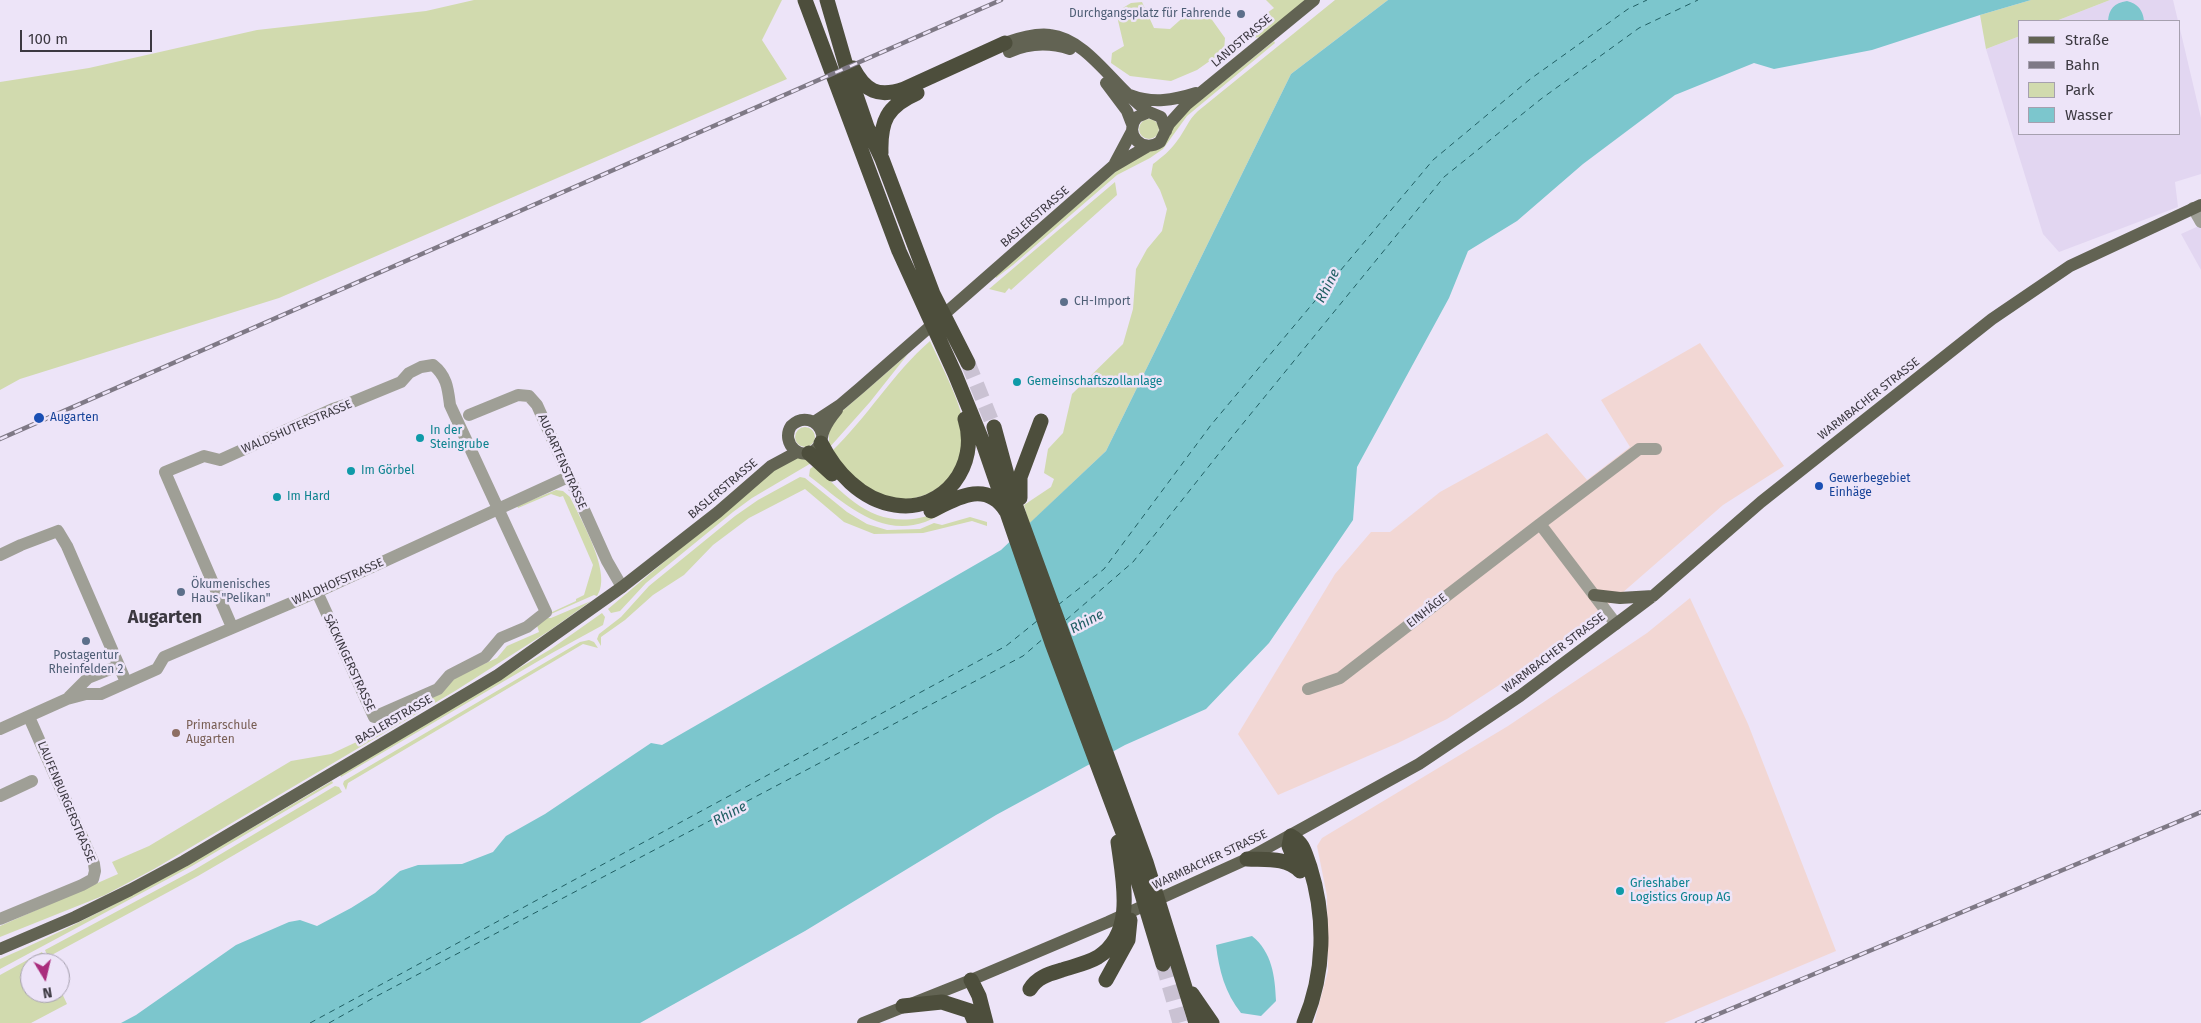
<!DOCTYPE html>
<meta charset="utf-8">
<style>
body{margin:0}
#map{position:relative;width:2201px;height:1023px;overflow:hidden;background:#ede4f8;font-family:"Fira Sans",sans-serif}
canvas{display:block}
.legend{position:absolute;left:2018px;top:20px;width:162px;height:115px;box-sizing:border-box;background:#ede4f8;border:1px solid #a6a0af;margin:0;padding:6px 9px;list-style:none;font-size:15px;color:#3c3941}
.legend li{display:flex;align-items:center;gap:10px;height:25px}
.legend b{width:25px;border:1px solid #a6a0af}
.north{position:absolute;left:20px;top:953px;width:50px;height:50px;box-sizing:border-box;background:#ede4f8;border:1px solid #a6a0af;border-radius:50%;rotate:171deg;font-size:14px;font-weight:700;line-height:20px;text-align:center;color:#3c3941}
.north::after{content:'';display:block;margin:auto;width:18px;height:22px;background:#aa2d7d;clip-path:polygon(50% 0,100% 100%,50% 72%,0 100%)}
.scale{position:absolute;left:20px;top:30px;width:132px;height:22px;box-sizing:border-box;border:2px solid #3c3941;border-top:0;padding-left:6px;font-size:15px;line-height:18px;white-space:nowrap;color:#3c3941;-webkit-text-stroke:4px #ede4f8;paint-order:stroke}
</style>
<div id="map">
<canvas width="2201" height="1023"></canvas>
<ul class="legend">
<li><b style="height:6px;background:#626353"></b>Straße</li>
<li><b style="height:6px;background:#7f7986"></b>Bahn</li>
<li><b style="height:14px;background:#d1daae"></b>Park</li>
<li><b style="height:14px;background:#7cc6cd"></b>Wasser</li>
</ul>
<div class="north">N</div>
<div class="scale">100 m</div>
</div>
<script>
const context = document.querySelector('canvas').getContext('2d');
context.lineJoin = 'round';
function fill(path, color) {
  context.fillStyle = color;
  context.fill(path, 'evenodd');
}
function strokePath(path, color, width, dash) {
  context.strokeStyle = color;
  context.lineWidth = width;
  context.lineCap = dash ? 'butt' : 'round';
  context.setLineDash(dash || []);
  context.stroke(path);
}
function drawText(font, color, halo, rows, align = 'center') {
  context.font = font + ' "Fira Sans",sans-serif';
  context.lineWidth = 5;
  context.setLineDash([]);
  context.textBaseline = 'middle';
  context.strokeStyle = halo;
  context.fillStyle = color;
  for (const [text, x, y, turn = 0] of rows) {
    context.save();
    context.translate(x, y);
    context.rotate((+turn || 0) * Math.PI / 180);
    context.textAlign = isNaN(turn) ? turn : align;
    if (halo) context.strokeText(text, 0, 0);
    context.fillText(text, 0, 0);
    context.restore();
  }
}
fill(new Path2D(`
 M 1700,343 L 1784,466 L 1723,505 L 1590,621 L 1510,678 L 1447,719 L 1398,743 L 1278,795 L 1238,734 L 1335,574 L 1371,532 L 1390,532 L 1440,492 L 1547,433 L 1587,480 L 1630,447 L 1601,400 Z
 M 1690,598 L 1748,724 L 1836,951 L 1664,1023 L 1314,1023 L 1328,971 L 1327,896 L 1317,846 L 1322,838 L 1508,726 L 1647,633 Z`), '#f2d7d4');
fill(new Path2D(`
 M 2110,0 L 2173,0 L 2178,21 L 2056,21 Z
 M 2180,29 L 2201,118 L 2201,174 L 2175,182 L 2178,207 L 2059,252 L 2043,234 L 1986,49 L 2020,36 L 2020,134 L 2180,134 Z
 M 2201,225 L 2201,270 L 2181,234 Z`), '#e2d6f1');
fill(new Path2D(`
 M 474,0 L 782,0 L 762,40 L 787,79 L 279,298 L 20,379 L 0,390 L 0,82 L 89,68 L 257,30 L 426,11 Z
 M 1266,0 L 1308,0 L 1261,37 L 1253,38 L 1249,37 L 1248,31 L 1254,22 L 1274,8 Z
 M 1335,0 L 1388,0 L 1291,74 L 1106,451 L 1029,524 L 1024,505 L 1051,487 L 1054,479 L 1044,473 L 1048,449 L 1063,433 L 1072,394 L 1123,344 L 1133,309 L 1136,269 L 1147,249 L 1162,231 L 1167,209 L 1160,190 L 1151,175 L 1153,164 C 1162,157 1170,151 1177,141 C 1185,131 1188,120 1198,111 Z
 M 2031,0 L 2110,0 L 2056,21 L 2020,21 L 2020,36 L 1986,49 L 1980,15 Z
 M 1142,2 L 1154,28 L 1170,29 L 1188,13 L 1210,17 L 1225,38 L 1224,51 L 1197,70 L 1171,81 L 1130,76 L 1111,63 L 1112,53 L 1124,46 L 1116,12 L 1131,3 Z
 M 1274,41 L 1275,43 L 1187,116 L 1163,149 L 1150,158 L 1117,175 L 1013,265 L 996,278 L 995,276 L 1178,118 Z
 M1139 129a10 10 0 1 1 20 0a10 10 0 1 1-20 0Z
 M 1115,182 L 1117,195 L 1011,290 L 1009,288 L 1005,293 L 989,289 Z
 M 930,341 C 940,363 966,411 964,433 C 964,442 962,459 957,467 C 943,492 911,507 882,495 C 861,486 845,470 831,452 C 867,418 893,373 930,341 Z
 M 908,354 L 870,402 L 829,448 L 829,431 L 840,413 Z
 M795 437a10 10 0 1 1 20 0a10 10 0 1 1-20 0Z
 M 796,457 L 813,462 L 752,498 L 733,512 L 646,583 L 620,611 L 611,613 L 608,609 L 777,467 Z
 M 815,465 C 844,496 873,527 919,518 C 934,515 949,508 963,502 C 950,509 938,517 925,522 C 879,538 843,502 809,476 L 810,469 Z
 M 800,477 L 805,478 L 847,512 L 867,524 L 887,530 L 920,529 L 934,523 L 942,525 L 970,517 L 987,522 L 987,526 L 972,521 L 923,533 L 874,534 L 844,522 L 805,489 L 749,518 L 713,545 L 684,575 L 653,595 L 625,620 L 601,637 L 601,646 L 597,639 L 599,634 L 621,617 L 649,586 L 735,516 L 758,500 Z
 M 556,490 L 563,491 L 570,497 C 581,520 613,574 597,596 L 594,595 L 551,614 L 550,613 L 576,601 L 576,599 L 584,595 L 593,565 L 563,496 L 560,497 L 551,494 L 518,508 L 517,506 Z
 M 591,601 L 549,631 L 455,691 L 154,869 L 105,895 L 0,937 L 0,926 L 118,874 L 112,862 L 149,846 L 291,761 L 331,754 L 365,738 L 363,734 L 381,727 L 378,720 L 453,678 L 497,658 L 507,646 L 539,632 L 536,622 L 546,618 L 551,618 Z
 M 602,613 L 605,617 L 603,625 L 552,653 L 341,777 L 340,775 L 551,649 Z
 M 589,640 L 594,642 L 598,648 L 583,644 L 348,783 L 346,790 L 343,784 L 344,781 L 580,642 Z
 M 332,781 L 333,783 L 192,866 L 0,969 L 0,959 C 116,909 223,845 332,781 Z
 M 335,786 L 339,787 L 342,792 L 198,876 L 48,957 L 45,950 L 194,870 Z
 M 42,952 L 48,963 L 30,963 L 30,993 L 60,993 L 60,989 L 67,1004 L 31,1023 L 0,1023 L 0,975 Z`), '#d1daae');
fill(new Path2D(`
 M 1388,0 L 2031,0 L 1980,15 L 1872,50 L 1774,69 L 1754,63 L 1675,95 L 1583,164 L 1517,221 L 1468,251 L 1449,298 L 1357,467 L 1353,520 L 1269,643 L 1206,709 L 1125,745 L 996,815 L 805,931 L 640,1023 L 121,1023 L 136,1015 L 236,945 L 289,922 L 300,920 L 317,926 L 351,908 L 375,893 L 400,871 L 418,865 L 462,864 L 493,852 L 506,836 L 545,814 L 651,743 L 662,745 L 1001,550 L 1106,451 L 1291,74 Z
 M 2127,1 C 2138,4 2143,10 2144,21 L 2108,21 C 2109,9 2114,3 2127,1 Z
 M 1252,936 C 1272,952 1275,976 1276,1001 L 1261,1016 L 1241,1013 C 1225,993 1219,970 1216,945 Z`), '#7cc6cd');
strokePath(new Path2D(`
 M 1058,605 L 1104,569 L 1211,425 L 1433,160 L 1529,80 L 1628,9 L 1647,0
 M 1066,620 L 1133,562 L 1236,432 L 1444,177 L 1541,99 L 1639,28 L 1698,0
 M 310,1023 L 1006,646 L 1037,621
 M 329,1023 L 375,997 L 1023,656 L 1044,638`), '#215f64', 1, [6, 5]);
strokePath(new Path2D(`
 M 968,363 L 994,427
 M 1163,964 L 1180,1023`), '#cac2d3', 15, [15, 8]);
strokePath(new Path2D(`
 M 2193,208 L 2201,222
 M 469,415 L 518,395 L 529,396 L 537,405 L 607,561 L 622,587
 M 0,555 L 21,545 L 58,531 L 67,546 L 126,682
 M 1616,624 L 1540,524 L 1639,449 L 1656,449
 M 232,627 L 165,472 L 204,456 L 220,460 L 333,409 L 345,405 L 401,382 L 409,373 L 421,367 L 433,365 C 447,376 448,389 450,405 L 546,612 L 527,627 L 501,638 L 485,657 L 450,675 L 438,689 L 374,717 L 317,592
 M 1308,689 L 1340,678 L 1540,524
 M 69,697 L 88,678 L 118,666
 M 0,729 L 67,699 L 86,694 L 101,694 L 157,669 L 164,657 L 317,592 L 568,477
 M 0,796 L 32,781
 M 0,919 L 82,885 L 93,879 L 95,871 L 94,864 L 29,717`), '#9f9f96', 12);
strokePath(new Path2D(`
 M 1005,43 C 1019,38 1035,33 1050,35 C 1089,39 1117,92 1149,112
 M 1009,52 C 1029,43 1048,42 1070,49
 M 1106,83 L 1127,111 L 1132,124
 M 1130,95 C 1153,104 1174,100 1196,93
 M 1166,131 L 1161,117 L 1149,112 L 1137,117 C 1123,134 1142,154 1160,142 L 1169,124 L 1187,104 L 1314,0
 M 1115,163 L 1132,131
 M 814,422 L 840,405 L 860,388 L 1112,167 L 1148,146
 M 822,434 C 818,419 802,415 791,426 C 780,443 802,464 817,448 C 823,443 821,436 824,430 C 827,423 832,416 837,410
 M 1594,595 L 1620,598 L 1653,596
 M 0,949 L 75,917 L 130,890 L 184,861 L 498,675 L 622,587 L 718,512 L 771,466 L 797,452
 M 863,1023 L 971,980 L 1108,922 L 1247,859 L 1419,764 L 1520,696 L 1653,596 L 1761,502 L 1992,319 L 2070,266 L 2201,205`), '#626353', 12);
strokePath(new Path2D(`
 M 805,0 L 899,251 L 955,374 L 982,440 L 1052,643 L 1125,838 L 1163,964
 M 827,0 L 847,69 L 867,127 L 882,159 L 933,294 L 968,363
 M 853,68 C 865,91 878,98 904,89 L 1005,43
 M 881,153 C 880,121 887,106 917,93
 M 994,427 L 1015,504 L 1146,862 L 1196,1023
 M 821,443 C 835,471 861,500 895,505 C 944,513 980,465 965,419
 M 809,453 L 832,474
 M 1020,498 L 1020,477 L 1041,421
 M 931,511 C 955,499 986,479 1006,511
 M 1247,859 C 1266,860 1286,857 1300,871
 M 1299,870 L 1289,846 L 1291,836 C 1304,843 1305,854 1310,867 C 1326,918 1325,973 1304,1023
 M 971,980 L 979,996 L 986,1023
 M 1106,980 L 1128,940 L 1130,920
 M 1030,989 C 1037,977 1049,974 1062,970 C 1074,966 1088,963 1098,957 C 1136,933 1123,880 1118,842
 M 1192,994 L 1212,1023
 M 903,1006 L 942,1002 L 970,1011 L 975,1023`), '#4d4e3c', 15);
const rail = new Path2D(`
 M 0,439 L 1001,0
 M 1697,1023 L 2201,812`);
strokePath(rail, '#7f7986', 4.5);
strokePath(rail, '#ede4f8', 2.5, [8]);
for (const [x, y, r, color] of [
 [1241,14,5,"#5c6f8a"],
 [1064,302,5,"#5c6f8a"],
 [1017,382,5,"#0f9aa8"],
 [39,418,6,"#1a4fb4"],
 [420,438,5,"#0f9aa8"],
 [351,471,5,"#0f9aa8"],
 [1819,486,5,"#1a4fb4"],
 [277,497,5,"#0f9aa8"],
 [181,592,5,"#5c6f8a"],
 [86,641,5,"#5c6f8a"],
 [176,733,5,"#8d6e63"],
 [1620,891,5,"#0f9aa8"]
]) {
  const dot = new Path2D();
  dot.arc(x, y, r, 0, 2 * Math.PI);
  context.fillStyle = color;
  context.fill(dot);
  strokePath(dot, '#ede4f8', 2);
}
drawText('12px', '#4e5e75', '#ede4f8', [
 ["Durchgangsplatz für Fahrende",1231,14,"right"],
 ["CH-Import",1074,302],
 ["Ökumenisches",191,585],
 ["Haus \"Pelikan\"",191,599],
 ["Postagentur",86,656,"center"],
 ["Rheinfelden 2",86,670,"center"]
], 'left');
drawText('12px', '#3c3941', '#ede4f8', [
 ["LANDSTRASSE",1242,41,-40],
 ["BASLERSTRASSE",1035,217,-41],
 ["WARMBACHER STRASSE",1869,399,-38],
 ["WALDSHUTERSTRASSE",297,427,-23],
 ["AUGARTENSTRASSE",562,462,66],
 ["BASLERSTRASSE",723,489,-40],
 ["WALDHOFSTRASSE",338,582,-24],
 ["EINHÄGE",1427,611,-38],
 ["WARMBACHER STRASSE",1554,653,-37],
 ["SÄCKINGERSTRASSE",349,663,65],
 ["BASLERSTRASSE",394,720,-30],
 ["LAUFENBURGERSTRASSE",66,802,67],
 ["WARMBACHER STRASSE",1210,860,-25]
]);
drawText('12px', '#0d838f', '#ede4f8', [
 ["Gemeinschaftszollanlage",1027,382],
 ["In der",430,431],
 ["Steingrube",430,445],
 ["Im Görbel",361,471],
 ["Im Hard",287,497],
 ["Grieshaber",1630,884],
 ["Logistics Group AG",1630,898]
], 'left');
drawText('12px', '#164399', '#ede4f8', [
 ["Augarten",50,418],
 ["Gewerbegebiet",1829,479],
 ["Einhäge",1829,493]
], 'left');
drawText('12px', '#785e54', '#ede4f8', [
 ["Primarschule",186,726],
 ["Augarten",186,740]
], 'left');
drawText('italic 14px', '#215f64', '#ede4f8', [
 ["Rhine",1328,286,-63],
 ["Rhine",1087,622,-28],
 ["Rhine",730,814,-28]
]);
drawText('bold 18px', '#3c3941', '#ede4f8', [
 ["Augarten",165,618]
]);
</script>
